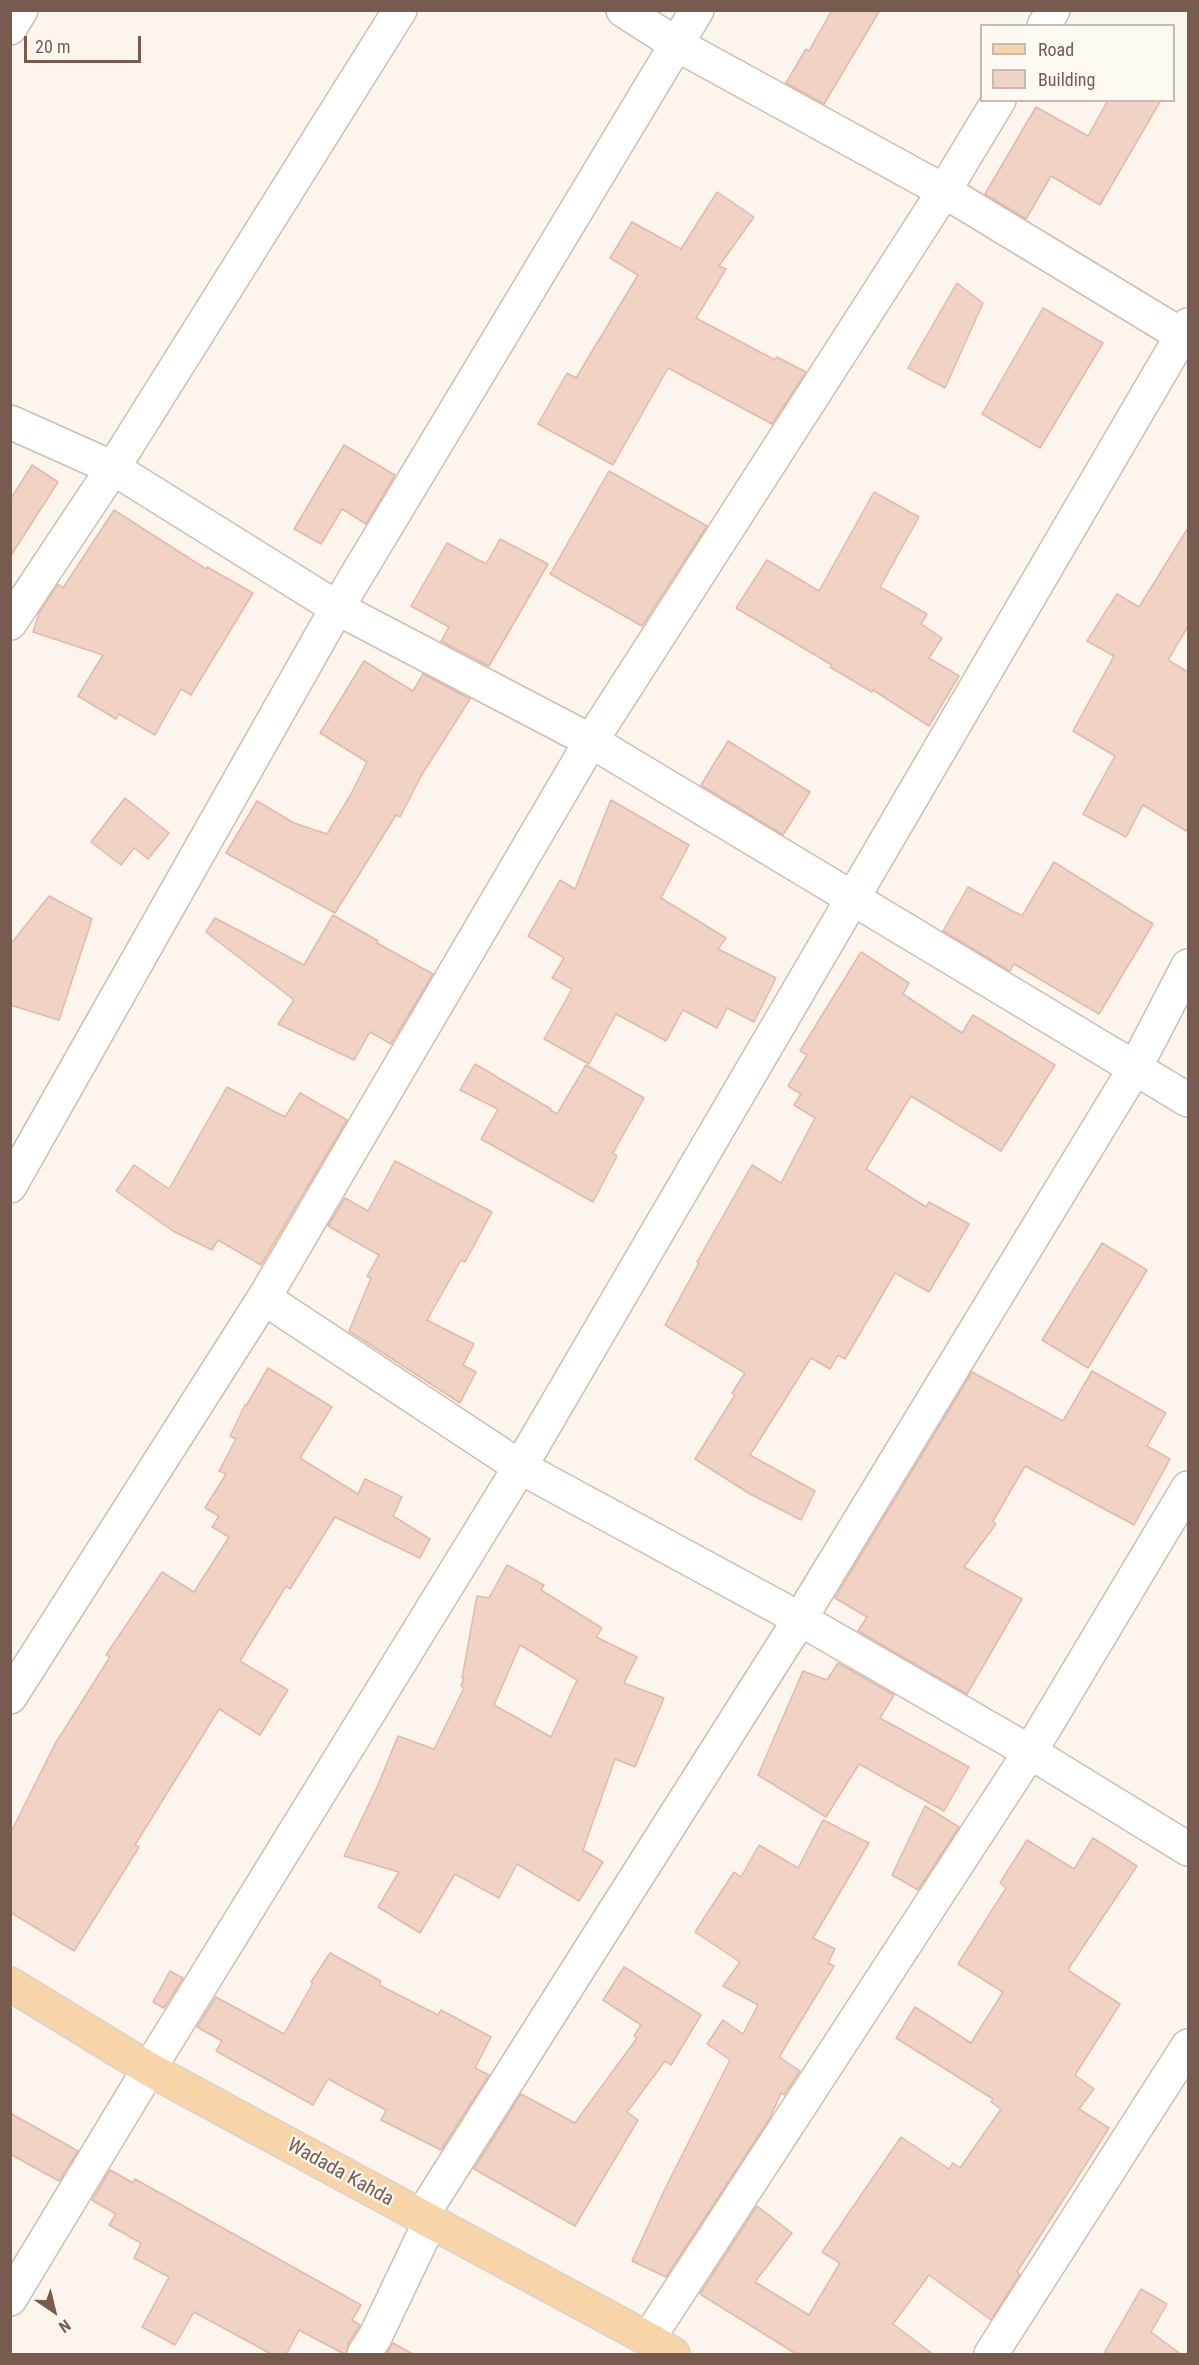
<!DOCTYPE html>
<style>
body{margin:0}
#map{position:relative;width:1199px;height:2365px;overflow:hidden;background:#fcf5ed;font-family:"Roboto Condensed",sans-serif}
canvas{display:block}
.frame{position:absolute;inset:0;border:12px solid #785b4f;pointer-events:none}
.legend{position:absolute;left:980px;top:24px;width:195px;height:78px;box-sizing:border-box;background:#fef9f3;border:2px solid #c8bab1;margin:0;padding:8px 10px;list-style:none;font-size:18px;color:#785b4f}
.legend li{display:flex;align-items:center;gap:12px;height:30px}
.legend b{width:30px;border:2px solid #c8bab1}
.north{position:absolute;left:24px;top:2281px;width:60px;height:60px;-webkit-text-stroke:4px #fef9f3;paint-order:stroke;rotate:145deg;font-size:16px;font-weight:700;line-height:24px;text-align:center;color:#785b4f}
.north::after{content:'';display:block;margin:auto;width:21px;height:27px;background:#785b4f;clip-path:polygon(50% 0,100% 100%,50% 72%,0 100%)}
.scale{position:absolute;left:24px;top:36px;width:117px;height:27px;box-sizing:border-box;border:3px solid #785b4f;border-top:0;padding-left:8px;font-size:18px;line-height:21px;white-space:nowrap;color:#785b4f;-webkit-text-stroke:4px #fef9f3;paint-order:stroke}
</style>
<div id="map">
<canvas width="1199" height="2365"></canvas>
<div class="frame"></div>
<ul class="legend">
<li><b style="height:8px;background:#f7d5a9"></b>Road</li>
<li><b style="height:16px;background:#f1d3c5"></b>Building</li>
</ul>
<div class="north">N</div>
<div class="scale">20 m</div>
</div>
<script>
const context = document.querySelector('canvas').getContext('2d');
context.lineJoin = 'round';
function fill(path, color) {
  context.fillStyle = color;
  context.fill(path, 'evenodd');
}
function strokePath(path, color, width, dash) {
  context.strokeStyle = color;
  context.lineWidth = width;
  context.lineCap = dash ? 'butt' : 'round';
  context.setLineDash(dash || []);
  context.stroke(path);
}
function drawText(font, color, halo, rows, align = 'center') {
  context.font = font + ' "Roboto Condensed",sans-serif';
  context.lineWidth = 4.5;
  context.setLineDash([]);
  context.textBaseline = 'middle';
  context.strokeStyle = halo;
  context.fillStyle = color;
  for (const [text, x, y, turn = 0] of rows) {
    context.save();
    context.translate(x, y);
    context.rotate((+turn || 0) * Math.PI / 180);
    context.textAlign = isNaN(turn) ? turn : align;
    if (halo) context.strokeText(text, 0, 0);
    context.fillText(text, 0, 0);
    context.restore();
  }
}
const building = new Path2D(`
 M 832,10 L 880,10 L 824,104 L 786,83 L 806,49 L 809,51 Z
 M 1108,100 L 1161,100 L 1100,205 L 1051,176 L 1026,219 L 985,194 L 1036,107 L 1088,136 Z
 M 717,192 L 754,217 L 719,266 L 726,269 L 696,318 L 775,360 L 777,357 L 806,372 L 772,424 L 668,368 L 613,465 L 538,424 L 567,373 L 576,378 L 638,275 L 610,258 L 632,222 L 681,249 Z
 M 957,283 L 983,303 L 945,388 L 908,368 Z
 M 1043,308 L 1103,343 L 1040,448 L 982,414 Z
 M 344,445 L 395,475 L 366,524 L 342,509 L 321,544 L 294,529 Z
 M 32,465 L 58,482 L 10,557 L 10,500 Z
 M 609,471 L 707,526 L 642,626 L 550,574 Z
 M 874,492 L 919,517 L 880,587 L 927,614 L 921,624 L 942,638 L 929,658 L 959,676 L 929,726 L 873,690 L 872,692 L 830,667 L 832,665 L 736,608 L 767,560 L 819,591 Z
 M 114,510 L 206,569 L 207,567 L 253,593 L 191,695 L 181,689 L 155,735 L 119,714 L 116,719 L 78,696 L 103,655 L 33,632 L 39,613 L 58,584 L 63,588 Z
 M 1188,528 L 1188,626 L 1168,660 L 1188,672 L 1188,832 L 1143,805 L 1126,837 L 1083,814 L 1115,756 L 1073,731 L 1114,656 L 1087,641 L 1117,594 L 1139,607 Z
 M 500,539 L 548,564 L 489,666 L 441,641 L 449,627 L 411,606 L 447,543 L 486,564 Z
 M 364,661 L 413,691 L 423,674 L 470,699 L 421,776 L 400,817 L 396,815 L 335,913 L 226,853 L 257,801 L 294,823 L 327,834 L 351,794 L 367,762 L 320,733 Z
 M 728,741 L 810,792 L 783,835 L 701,785 Z
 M 125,798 L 169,833 L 148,859 L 134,848 L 121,865 L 91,842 Z
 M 611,800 L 689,845 L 661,898 L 726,938 L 718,949 L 776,978 L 754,1022 L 727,1008 L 717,1028 L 683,1010 L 666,1041 L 616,1014 L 589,1064 L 544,1039 L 572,989 L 552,978 L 564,958 L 528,936 L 560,880 L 575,889 Z
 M 1054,862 L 1153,924 L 1099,1014 L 1014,964 L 1010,971 L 943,931 L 968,887 L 1022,916 Z
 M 49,896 L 92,919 L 59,1020 L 10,1005 L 10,945 Z
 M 333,915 L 378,941 L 377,943 L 433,974 L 391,1044 L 370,1032 L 354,1060 L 278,1024 L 294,1000 L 206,932 L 215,918 L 304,965 Z
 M 861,952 L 909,983 L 903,994 L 962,1033 L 973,1015 L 1055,1065 L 1001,1151 L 911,1096 L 866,1169 L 926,1207 L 929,1202 L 969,1224 L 929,1292 L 895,1273 L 845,1359 L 838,1355 L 830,1369 L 811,1358 L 750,1455 L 815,1491 L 801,1520 L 750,1494 L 695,1459 L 735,1395 L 732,1393 L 745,1373 L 665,1325 L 699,1263 L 697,1262 L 752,1165 L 781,1183 L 815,1118 L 794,1105 L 801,1094 L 788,1086 L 807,1055 L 800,1051 Z
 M 475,1064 L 551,1109 L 550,1110 L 557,1114 L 586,1065 L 644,1098 L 613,1153 L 617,1156 L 593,1202 L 481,1139 L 498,1109 L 460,1090 Z
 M 227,1087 L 285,1117 L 300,1093 L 347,1120 L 261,1265 L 218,1240 L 212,1250 L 173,1231 L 116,1191 L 134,1165 L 169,1189 Z
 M 395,1161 L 492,1212 L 465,1262 L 461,1260 L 427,1320 L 474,1344 L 463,1365 L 476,1372 L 460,1403 L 349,1331 L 371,1278 L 367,1276 L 379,1255 L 328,1226 L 345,1198 L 368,1211 Z
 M 1102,1243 L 1147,1270 L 1088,1368 L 1042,1340 Z
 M 268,1368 L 332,1407 L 300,1458 L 358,1494 L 365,1479 L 402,1497 L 393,1516 L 430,1539 L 420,1558 L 335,1517 L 290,1589 L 286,1586 L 240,1661 L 288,1690 L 260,1735 L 219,1709 L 135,1845 L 139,1847 L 74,1951 L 10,1912 L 10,1834 L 55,1744 L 110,1657 L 106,1655 L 162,1572 L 194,1592 L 229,1537 L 212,1527 L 219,1516 L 205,1508 L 226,1474 L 219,1471 L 236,1439 L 230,1436 L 245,1405 L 246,1406 Z
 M 1092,1371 L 1166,1413 L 1147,1446 L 1170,1459 L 1134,1525 L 1025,1466 L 993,1521 L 996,1524 L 964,1567 L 1022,1599 L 967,1694 L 858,1631 L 867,1617 L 835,1598 L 972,1372 L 1063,1421 Z
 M 507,1565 L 544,1585 L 541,1590 L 602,1628 L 596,1637 L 637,1657 L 624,1683 L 664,1698 L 635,1767 L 615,1759 L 583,1850 L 603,1862 L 579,1901 L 517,1864 L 499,1898 L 455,1874 L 420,1933 L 378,1907 L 399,1872 L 344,1856 L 378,1785 L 398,1736 L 434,1749 L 464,1688 L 461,1686 L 464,1678 L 462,1678 L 477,1596 L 489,1598 ZM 520,1645 L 577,1680 L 551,1737 L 494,1705 Z
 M 838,1663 L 894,1695 L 880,1718 L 969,1767 L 944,1811 L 859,1764 L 826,1817 L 758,1775 L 803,1671 L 827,1680 Z
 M 925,1806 L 959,1827 L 918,1890 L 892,1875 Z
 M 823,1820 L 869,1843 L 813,1938 L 835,1949 L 828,1963 L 834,1966 L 779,2057 L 800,2071 L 784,2095 L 781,2093 L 770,2118 L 666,2277 L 632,2261 L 664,2191 L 730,2060 L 707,2044 L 723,2020 L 743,2034 L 758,2005 L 723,1986 L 740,1962 L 695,1932 L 734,1872 L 741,1877 L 759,1845 L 798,1868 Z
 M 1093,1838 L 1137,1866 L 1069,1968 L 1069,1971 L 1120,2004 L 1075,2075 L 1094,2089 L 1079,2109 L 1109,2128 L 1017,2272 L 1020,2274 L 991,2320 L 929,2275 L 893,2324 L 934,2355 L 798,2355 L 700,2294 L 757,2206 L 792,2233 L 755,2282 L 809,2315 L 840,2263 L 822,2252 L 901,2137 L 949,2169 L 953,2163 L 960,2168 L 1001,2109 L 991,2102 L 993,2099 L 896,2038 L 915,2007 L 971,2043 L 1003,1992 L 958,1964 L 1006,1888 L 1000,1883 L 1027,1840 L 1074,1869 Z
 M 330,1953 L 381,1981 L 379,1985 L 438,2015 L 441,2010 L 491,2037 L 475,2068 L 489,2075 L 441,2150 L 381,2120 L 386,2110 L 328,2079 L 313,2105 L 216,2051 L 222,2041 L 197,2027 L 216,1997 L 284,2034 L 313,1983 L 311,1982 Z
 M 624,1967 L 701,2015 L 671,2065 L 665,2061 L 627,2112 L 638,2120 L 575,2226 L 474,2169 L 521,2094 L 575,2123 L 637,2038 L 634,2036 L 641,2025 L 603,2000 Z
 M 170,1971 L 183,1978 L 164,2008 L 153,2002 Z
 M 10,2113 L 78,2151 L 59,2181 L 10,2154 Z
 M 110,2170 L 133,2183 L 135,2179 L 361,2305 L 352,2320 L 360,2325 L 348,2344 L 346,2355 L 299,2330 L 286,2355 L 273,2355 L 194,2312 L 175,2345 L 142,2327 L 169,2277 L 134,2258 L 141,2243 L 109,2225 L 116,2214 L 92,2200 Z
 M 1141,2289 L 1167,2304 L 1151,2332 L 1182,2355 L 1103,2355 Z
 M 393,2343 L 414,2355 L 386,2355 Z`);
fill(building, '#f1d3c5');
strokePath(building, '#e3b9a6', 1.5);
const minor = new Path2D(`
 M 623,10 L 676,44 L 944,191 L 1188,339
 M 1044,26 L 1053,10
 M 10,28 L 21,10
 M 10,422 L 113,468 L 337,608 L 591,741 L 1188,1100
 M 10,623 L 113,468 L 400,10
 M 10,1186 L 337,608 L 697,10
 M 264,1298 L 520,1467 L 800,1619 L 1030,1752 L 1188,1849
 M 10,1697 L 264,1298 L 591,741 L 944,191 L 999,100
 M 421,2217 L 800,1619 L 1135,1068 L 1188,966
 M 10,2299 L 149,2069 L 520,1467 L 1188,325
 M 648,2339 L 1030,1752 L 1188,1488
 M 364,2354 L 375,2337 L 430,2222
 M 991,2354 L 1188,2046`);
const major = new Path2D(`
 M 10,1984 L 149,2069 L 648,2339 L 673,2354`);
strokePath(minor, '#cfbdb1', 36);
strokePath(major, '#d9d1ce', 36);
strokePath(minor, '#fff', 33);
strokePath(major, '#f7d5a9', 33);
drawText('20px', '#785b4f', '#fef9f3', [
 ["Wadada Kahda",340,2173,29]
]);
</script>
